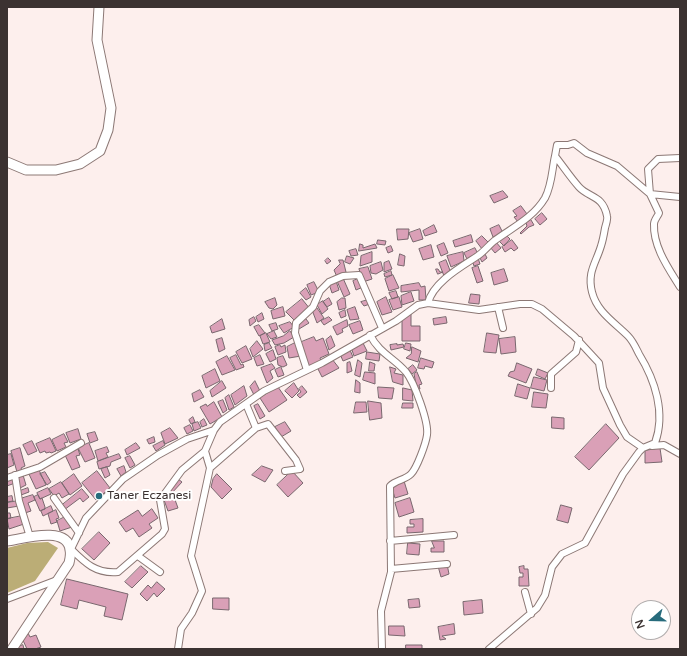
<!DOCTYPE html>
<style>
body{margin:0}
#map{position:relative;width:687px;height:656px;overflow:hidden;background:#fdefed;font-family:"Varela Round",sans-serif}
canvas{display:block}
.frame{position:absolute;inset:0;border:8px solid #3b3231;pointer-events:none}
.north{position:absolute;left:631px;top:600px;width:40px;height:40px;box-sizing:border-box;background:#fff;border:1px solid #b1adad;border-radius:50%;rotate:250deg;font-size:11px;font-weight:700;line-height:16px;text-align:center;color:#3b3231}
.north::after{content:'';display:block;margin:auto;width:14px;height:18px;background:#276b7c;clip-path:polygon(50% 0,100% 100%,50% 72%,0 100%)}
</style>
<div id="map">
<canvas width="687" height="656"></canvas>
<div class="frame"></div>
<div class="north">N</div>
</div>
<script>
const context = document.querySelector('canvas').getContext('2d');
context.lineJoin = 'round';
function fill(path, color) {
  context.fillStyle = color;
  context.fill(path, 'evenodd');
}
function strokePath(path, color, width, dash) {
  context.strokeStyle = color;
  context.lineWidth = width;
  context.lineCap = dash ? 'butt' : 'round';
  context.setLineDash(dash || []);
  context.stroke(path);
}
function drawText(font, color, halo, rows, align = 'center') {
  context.font = font + ' "Varela Round",sans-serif';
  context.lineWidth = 4;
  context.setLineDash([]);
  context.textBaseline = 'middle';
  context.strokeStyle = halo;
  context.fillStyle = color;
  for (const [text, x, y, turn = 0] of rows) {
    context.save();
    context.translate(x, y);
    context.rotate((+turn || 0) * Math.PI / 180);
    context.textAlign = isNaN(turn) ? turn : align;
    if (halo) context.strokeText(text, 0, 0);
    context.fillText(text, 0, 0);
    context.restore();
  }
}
fill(new Path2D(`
 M 48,542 L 58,548 L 35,581 L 7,593 L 7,548 L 27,543 Z`), '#bbad76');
const building = new Path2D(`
 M 503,191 L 508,197 L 494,203 L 490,196 Z
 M 521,206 L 527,214 L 518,222 L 514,217 L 517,216 L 513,211 Z
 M 542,213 L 547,219 L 540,225 L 535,219 Z
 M 531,220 L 534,225 L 529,227 L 521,234 L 520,233 L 527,226 L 526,223 Z
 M 434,225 L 437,232 L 425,236 L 423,231 Z
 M 499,225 L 503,233 L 493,237 L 490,229 Z
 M 397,229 L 409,229 L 408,239 L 398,240 Z
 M 420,229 L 423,239 L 413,242 L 409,233 Z
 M 471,235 L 473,242 L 455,247 L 453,241 Z
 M 506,235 L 510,239 L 504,246 L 500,242 Z
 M 482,236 L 489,243 L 482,249 L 476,241 Z
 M 378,240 L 386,241 L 385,245 L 377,244 Z
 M 512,240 L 518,248 L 514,251 L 511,248 L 505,252 L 502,247 Z
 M 496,242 L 501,248 L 495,253 L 490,247 Z
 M 444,243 L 448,253 L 441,256 L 437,246 Z
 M 360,244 L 363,245 L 363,248 L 375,244 L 377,248 L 359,251 Z
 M 431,245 L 434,257 L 423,260 L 419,249 Z
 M 391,246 L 393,251 L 388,253 L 386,248 Z
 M 475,248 L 478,254 L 467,259 L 464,253 Z
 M 356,249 L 358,255 L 351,256 L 349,251 Z
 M 372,252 L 372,262 L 360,266 L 361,256 Z
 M 463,252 L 464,261 L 451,267 L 447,256 Z
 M 484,252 L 487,258 L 482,262 L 480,258 Z
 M 400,254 L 405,256 L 404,266 L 398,265 Z
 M 347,256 L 354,258 L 350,264 L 345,262 Z
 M 328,258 L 331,261 L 327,264 L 325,261 Z
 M 478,258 L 480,264 L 474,266 L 472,260 Z
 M 339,260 L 343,260 L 346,272 L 337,277 L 334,270 L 340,264 Z
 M 446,260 L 451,273 L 444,276 L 439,263 Z
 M 389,261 L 392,269 L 384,272 L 384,263 Z
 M 381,262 L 383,270 L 376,274 L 371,273 L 370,266 Z
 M 478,266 L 483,281 L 477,283 L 472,268 Z
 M 368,267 L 372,279 L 363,282 L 359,269 Z
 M 436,269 L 438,269 L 440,272 L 443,272 L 438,274 Z
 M 504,269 L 508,281 L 494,285 L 491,273 Z
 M 391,271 L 392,275 L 385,277 L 384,274 Z
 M 393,275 L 399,288 L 389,291 L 385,279 Z
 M 343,278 L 350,294 L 344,297 L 337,281 Z
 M 360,278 L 363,287 L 356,290 L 353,281 Z
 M 336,281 L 339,290 L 332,293 L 329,284 Z
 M 314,282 L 319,292 L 311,295 L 307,285 Z
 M 419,283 L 421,287 L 425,286 L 426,300 L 419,300 L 419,290 L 401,292 L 401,286 Z
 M 306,288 L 311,297 L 306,300 L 300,293 Z
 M 396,291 L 398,297 L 392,299 L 389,293 Z
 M 411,292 L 414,301 L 402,305 L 401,296 Z
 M 471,294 L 480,295 L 479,304 L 469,303 Z
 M 386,297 L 392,312 L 382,315 L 377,302 Z
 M 399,297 L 402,307 L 393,310 L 389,300 Z
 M 275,298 L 277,305 L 273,309 L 269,308 L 265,302 Z
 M 329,298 L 332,304 L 327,307 L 323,302 Z
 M 342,298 L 345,298 L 346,308 L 339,310 L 337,302 Z
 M 302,299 L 310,309 L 294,320 L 286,312 Z
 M 368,300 L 370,304 L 364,306 L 361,302 Z
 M 323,301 L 328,309 L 322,314 L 317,305 Z
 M 283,307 L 285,316 L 273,319 L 271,311 Z
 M 355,307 L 359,319 L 350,320 L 347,310 Z
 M 317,308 L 324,318 L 317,323 L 312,310 Z
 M 345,310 L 346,316 L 341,318 L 339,313 Z
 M 262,313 L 264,319 L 258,322 L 256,317 Z
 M 411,313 L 411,326 L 420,326 L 420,341 L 402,341 L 402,318 Z
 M 254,317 L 256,321 L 250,326 L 249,320 Z
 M 329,317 L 332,320 L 324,325 L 321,321 Z
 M 446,317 L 447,323 L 434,325 L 433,319 Z
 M 222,319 L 225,329 L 212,333 L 210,327 Z
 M 306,319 L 309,323 L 299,329 L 296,324 Z
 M 347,320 L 348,326 L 342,329 L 343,332 L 337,335 L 333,327 Z
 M 360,321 L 363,330 L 353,334 L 349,325 Z
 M 290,322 L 294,327 L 284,333 L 279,326 Z
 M 276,323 L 278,329 L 272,331 L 269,325 Z
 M 259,325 L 265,333 L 259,336 L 254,327 Z
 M 274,331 L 277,337 L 271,339 L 267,334 Z
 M 290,331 L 294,337 L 284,343 L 275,345 L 272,340 L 283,336 Z
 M 266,333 L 270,342 L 263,344 L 260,336 Z
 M 487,333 L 499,335 L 496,353 L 484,352 Z
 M 331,336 L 335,346 L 329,350 L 326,340 Z
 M 314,337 L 316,341 L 323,338 L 329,354 L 320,358 L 321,361 L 309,366 L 299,343 Z
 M 515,337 L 516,352 L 501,354 L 499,339 Z
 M 222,338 L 225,349 L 219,352 L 216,340 Z
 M 257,341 L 263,349 L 253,357 L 250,349 Z
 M 269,343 L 272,348 L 265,351 L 264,345 Z
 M 295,343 L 301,356 L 289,358 L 287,347 Z
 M 363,343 L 367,351 L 354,356 L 351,347 Z
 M 406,343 L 411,344 L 410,351 L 404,349 Z
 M 397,344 L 397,345 L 403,344 L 404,347 L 391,350 L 390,345 Z
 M 280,345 L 281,347 L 285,345 L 286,352 L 278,355 L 275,347 Z
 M 246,346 L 252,359 L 242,363 L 236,352 Z
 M 412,347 L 421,351 L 418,362 L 406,358 L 411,354 Z
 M 273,350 L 276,359 L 270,362 L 266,354 Z
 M 350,350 L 353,357 L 343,361 L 340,354 Z
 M 367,352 L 380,354 L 379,361 L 366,359 Z
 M 236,355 L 241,365 L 243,364 L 244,367 L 236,370 L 230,358 Z
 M 260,355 L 264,364 L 257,366 L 254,358 Z
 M 227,356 L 235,370 L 222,375 L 216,362 Z
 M 283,356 L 287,365 L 283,367 L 278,365 L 277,358 Z
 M 421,358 L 434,362 L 432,368 L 425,366 L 424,369 L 418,368 Z
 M 332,359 L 339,368 L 322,377 L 317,367 Z
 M 358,360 L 362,363 L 360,377 L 355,375 Z
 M 350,362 L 352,371 L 347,373 L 347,363 Z
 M 370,362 L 375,364 L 374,371 L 369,371 Z
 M 517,363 L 532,369 L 526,383 L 508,376 L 510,372 L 514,371 Z
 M 272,364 L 275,368 L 270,371 L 273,378 L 267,383 L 261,368 Z
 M 413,365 L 417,370 L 412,374 L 408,369 Z
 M 281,367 L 284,375 L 278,377 L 275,370 Z
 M 390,367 L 396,369 L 394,373 L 403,375 L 403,385 L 393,382 Z
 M 215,369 L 220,381 L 206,388 L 202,376 Z
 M 538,369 L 548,373 L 545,379 L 536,375 Z
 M 365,372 L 375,373 L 375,384 L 363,380 Z
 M 417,372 L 422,384 L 419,385 L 420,389 L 417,389 L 414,374 Z
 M 534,377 L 547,380 L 544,391 L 531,388 Z
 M 356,380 L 360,383 L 360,393 L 355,392 Z
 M 222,381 L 226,388 L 212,397 L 210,391 Z
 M 255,381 L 260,391 L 254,395 L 250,387 Z
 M 294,383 L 299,391 L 292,398 L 285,391 Z
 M 518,384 L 530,388 L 527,399 L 515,396 Z
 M 244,386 L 247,396 L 235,405 L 231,395 Z
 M 302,386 L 307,392 L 300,398 L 297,395 L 301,392 L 299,389 Z
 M 278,387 L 287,400 L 269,412 L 260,398 Z
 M 378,387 L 394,388 L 392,399 L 379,398 Z
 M 403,388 L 412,390 L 413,401 L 403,400 Z
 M 200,390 L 204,397 L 194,402 L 192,394 Z
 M 534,392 L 548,394 L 546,408 L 532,407 Z
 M 229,395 L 234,407 L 229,410 L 225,398 Z
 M 223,400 L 227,410 L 223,413 L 218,402 Z
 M 368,401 L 381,403 L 382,418 L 370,420 Z
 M 214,402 L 222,417 L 210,424 L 200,407 L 206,404 L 207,406 Z
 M 356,402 L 366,402 L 367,412 L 354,413 Z
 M 403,403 L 413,403 L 413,408 L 402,408 Z
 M 258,404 L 265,416 L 260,419 L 254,406 Z
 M 193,417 L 195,422 L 191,424 L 189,420 Z
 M 552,417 L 564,418 L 564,429 L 552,428 Z
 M 204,419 L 207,425 L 202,427 L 200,422 Z
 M 198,422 L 201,428 L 194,431 L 192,424 Z
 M 285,422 L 291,431 L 281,437 L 275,427 Z
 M 606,424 L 619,438 L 589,470 L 575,457 Z
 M 190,425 L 193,431 L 187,434 L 184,428 Z
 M 170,428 L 178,438 L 165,444 L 161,433 Z
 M 78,429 L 81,439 L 70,443 L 66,433 Z
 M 95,432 L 98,440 L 90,443 L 87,434 Z
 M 64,434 L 68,442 L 64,443 L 66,447 L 57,451 L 52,440 Z
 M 154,437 L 155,442 L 149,444 L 147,440 Z
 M 50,438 L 56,451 L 51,453 L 50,452 L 46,453 L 45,451 L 40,453 L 36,444 Z
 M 32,441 L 37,451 L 28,455 L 23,445 Z
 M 163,441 L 165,445 L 156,451 L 153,446 Z
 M 89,443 L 95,458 L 85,462 L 78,448 Z
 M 136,443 L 140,448 L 127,455 L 125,450 Z
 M 107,447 L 109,452 L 106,453 L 108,457 L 98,461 L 95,451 Z
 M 20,448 L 25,466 L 21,468 L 22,470 L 17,472 L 11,451 Z
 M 660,448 L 662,462 L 645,463 L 645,451 Z
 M 78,449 L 80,455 L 76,456 L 80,467 L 72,470 L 65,455 Z
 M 11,454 L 14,465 L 7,468 L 7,455 Z
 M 119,454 L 121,458 L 111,462 L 110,466 L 99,469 L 97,462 Z
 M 130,456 L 135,465 L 130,468 L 125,458 Z
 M 124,466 L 126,472 L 121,476 L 117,469 Z
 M 262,466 L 273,470 L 265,482 L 252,475 Z
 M 107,467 L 110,475 L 105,478 L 101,469 Z
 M 39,470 L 46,485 L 36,489 L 28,472 Z
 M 97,471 L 110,488 L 96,500 L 82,483 Z
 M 292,471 L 303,483 L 288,497 L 277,485 Z
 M 45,472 L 51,482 L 47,485 L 40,474 Z
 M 74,474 L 82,486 L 70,495 L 62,483 Z
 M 217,474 L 232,489 L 222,499 L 211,487 L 213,479 Z
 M 23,475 L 26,485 L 20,488 L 17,476 Z
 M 13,478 L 15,483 L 7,486 L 7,480 Z
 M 178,479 L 182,482 L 171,494 L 168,491 Z
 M 404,481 L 408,494 L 395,498 L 391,485 Z
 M 61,482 L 69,494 L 62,498 L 59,493 L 54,496 L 49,489 Z
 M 28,488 L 29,492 L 21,495 L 20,491 Z
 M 48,488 L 51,494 L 40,499 L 37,493 Z
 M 82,489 L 89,497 L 83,502 L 80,498 L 64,510 L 61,506 Z
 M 33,495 L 35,500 L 28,503 L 31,511 L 25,513 L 20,499 Z
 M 38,495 L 40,499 L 42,498 L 45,507 L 45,509 L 40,511 L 34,497 Z
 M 12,496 L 13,501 L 7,502 L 7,497 Z
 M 174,497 L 178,508 L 168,511 L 164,500 Z
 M 410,498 L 414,512 L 399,517 L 395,503 Z
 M 18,501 L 19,506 L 7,508 L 7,503 Z
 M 561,505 L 572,508 L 568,523 L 557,520 Z
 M 51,506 L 53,511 L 43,516 L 41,511 Z
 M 152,509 L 158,518 L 149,524 L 152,528 L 139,537 L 133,528 L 126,532 L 119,522 L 138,510 L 142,516 Z
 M 56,510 L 59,518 L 56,519 L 57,522 L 51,524 L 48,514 Z
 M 7,513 L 10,513 L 11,518 L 7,519 Z
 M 22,516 L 24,524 L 9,529 L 7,519 Z
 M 65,517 L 72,527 L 60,531 L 57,521 Z
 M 423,519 L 423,532 L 407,533 L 407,527 L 414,527 L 414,524 L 410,524 L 410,520 Z
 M 99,532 L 110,543 L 94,560 L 82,549 Z
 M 432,541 L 444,541 L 444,552 L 431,552 L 431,548 L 434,548 Z
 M 408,543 L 420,544 L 419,555 L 407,554 Z
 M 447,564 L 449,574 L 441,577 L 438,566 Z
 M 141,566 L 148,572 L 132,588 L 125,582 Z
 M 524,566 L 524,569 L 528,569 L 529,586 L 519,586 L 519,577 L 523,577 L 523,573 L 520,573 L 519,567 Z
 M 67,579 L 128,594 L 122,620 L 104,616 L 106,607 L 79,600 L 77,609 L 61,605 Z
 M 157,582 L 165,589 L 157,597 L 154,593 L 147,601 L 140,594 L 148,585 L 151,588 Z
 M 213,598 L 229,598 L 229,610 L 213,609 Z
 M 419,599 L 420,607 L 409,608 L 408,600 Z
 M 482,600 L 483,613 L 464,615 L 463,602 Z
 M 454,624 L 455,634 L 442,636 L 446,639 L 440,640 L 438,627 Z
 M 389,626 L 404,626 L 405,636 L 389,635 Z
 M 28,633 L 30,637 L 36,635 L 41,647 L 35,649 L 27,649 L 21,636 Z
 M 23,645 L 24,649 L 16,649 L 16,648 Z
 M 406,645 L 422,645 L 422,649 L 406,649 Z`);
fill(building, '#daa0b7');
strokePath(building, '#79676e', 1);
const street = new Path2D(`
 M 680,158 L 658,159 L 648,169 L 650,194 L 659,213 C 658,216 654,220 654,224 C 653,247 669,269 680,287
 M 428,303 C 433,283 459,268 476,257 C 483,253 488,246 494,241 C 513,227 533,218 545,198 C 552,185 552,169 555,156
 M 498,307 L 503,328
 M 370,335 C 380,354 393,357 406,372 C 414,382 429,422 427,435 C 426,443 417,468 411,474 C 405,480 396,480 390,486 L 391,572 L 381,611 L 382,649
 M 307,370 L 295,333 L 296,323 L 313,307 L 320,291 L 329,282 L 343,276 L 359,275 L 382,328
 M 551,388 L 551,374 L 576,352 L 579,340
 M 256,428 L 268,424 L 296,460 L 300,469 L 285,471
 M 214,430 L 187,439 L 158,455 L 123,479 L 86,518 L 71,549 C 85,563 96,574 118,572 L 162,534 L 165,529 L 160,500 L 182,470 L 205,451 L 214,430 L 220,422 L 264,391 L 322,363 L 396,321 L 418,305 L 428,303 L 479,310 L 520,304 L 532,304 L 542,309 L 574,336 L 599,363 L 603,388 L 620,425 L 627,437 L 643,448
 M 652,446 L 664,445 L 680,454
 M 205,451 L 210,468
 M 15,475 L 19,501 L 30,537
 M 7,478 L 40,467 L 81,443
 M 54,498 L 79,533
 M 390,541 L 454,535
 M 138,556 L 160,572
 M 391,569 L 447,564
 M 525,592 L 531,614
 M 7,599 L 57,580
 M 178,649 L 181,629 L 192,613 L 202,591 L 191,556 L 210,468 L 256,428 L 246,404
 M 489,649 L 537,608 L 545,595 L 552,567 L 562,554 L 585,543 L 623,474 L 639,452 L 643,448 L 655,443 C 666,413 655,380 639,354 C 636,348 633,341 628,336 C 614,322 597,312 592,292 C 587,272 596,263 601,246 C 603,240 604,234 605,228 C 606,224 608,219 607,216 C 603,195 589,198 579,187 C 570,177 563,166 555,156 L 557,145 L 568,145 L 574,143 L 587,153 L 617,166 L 650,194 L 680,197`);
const secondary = new Path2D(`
 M 7,162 L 26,170 L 56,170 L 80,164 L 100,151 L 108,130 L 111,108 L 97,40 L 99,7
 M 7,541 C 22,539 68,525 70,550 C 71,554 70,559 69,563 L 12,649`);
strokePath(street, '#8c7875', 8);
strokePath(secondary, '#8c7875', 11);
strokePath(street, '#fff', 6);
strokePath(secondary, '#fff', 9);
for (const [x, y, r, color] of [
 [99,496,4,"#276b7c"]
]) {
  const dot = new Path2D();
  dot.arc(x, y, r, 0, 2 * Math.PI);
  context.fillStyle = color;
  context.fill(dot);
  strokePath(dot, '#fff', 1.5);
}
drawText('12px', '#3b3231', '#fff', [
 ["Taner Eczanesi",107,496]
], 'left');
</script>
